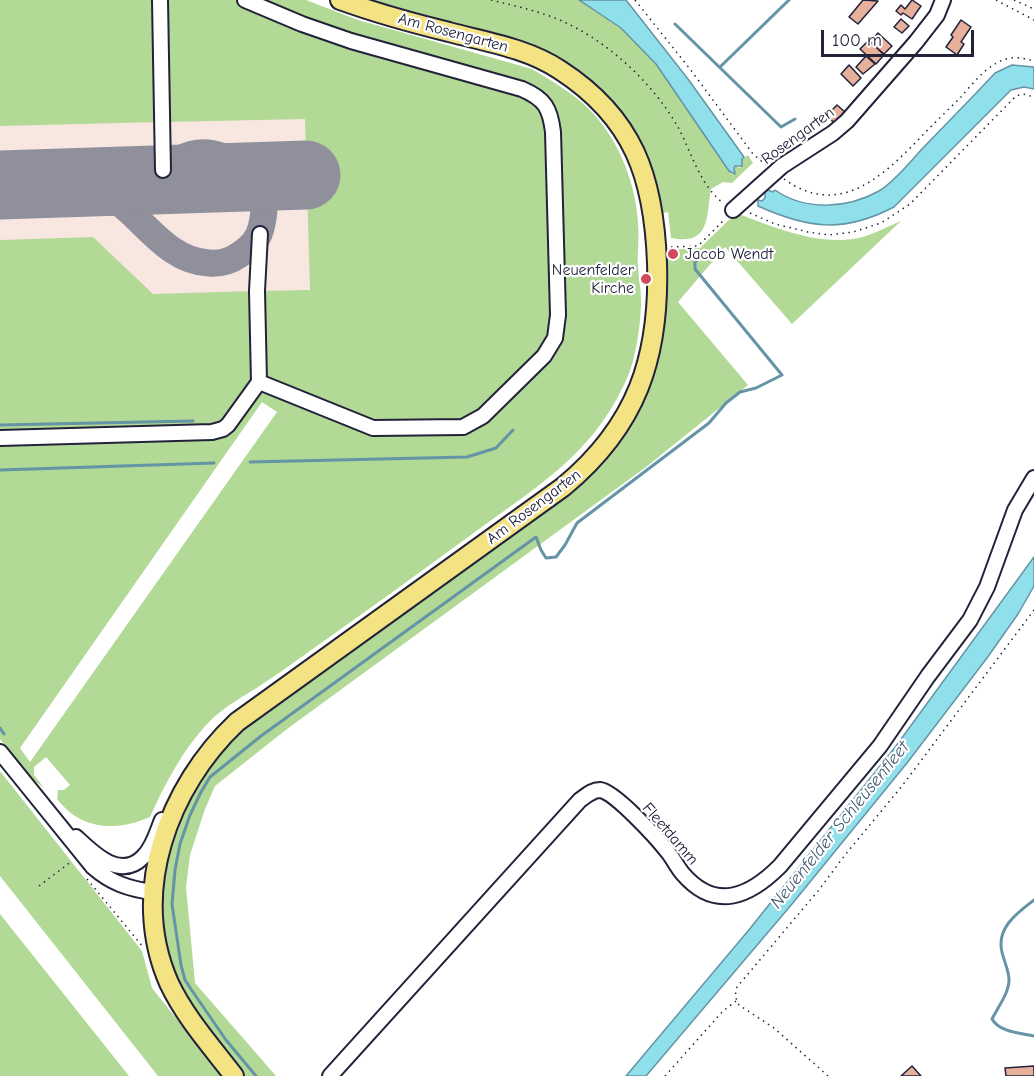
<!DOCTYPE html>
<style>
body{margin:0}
#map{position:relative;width:1034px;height:1076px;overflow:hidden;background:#fff;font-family:"Comic Neue",sans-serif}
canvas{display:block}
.scale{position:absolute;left:821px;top:30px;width:153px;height:27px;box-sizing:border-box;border:3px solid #22223b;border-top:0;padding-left:8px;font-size:18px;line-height:21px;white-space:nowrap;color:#22223b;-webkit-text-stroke:4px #fff;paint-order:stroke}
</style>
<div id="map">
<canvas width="1034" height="1076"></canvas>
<div class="scale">100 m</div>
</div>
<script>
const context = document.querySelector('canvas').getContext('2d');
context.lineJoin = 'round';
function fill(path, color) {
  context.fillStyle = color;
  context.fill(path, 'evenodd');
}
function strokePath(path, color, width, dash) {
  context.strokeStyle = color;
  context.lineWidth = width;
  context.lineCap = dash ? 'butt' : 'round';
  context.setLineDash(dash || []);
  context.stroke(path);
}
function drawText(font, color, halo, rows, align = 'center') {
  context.font = font + ' "Comic Neue",sans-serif';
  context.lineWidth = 4.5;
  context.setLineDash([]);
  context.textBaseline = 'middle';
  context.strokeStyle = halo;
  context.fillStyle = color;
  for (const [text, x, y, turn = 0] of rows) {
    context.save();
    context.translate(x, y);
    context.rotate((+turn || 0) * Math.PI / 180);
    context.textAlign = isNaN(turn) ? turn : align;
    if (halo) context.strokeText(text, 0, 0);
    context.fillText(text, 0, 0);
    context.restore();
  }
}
fill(new Path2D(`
 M 0,0 L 282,0 L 513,73 L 264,395 L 0,449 Z`), '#f8e7e1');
fill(new Path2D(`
 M 0,0 L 156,0 L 159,122 L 0,126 Z
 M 163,0 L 235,0 L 253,8 L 527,95 L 547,116 L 554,314 L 546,346 L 489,407 L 466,422 L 377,425 L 268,381 L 264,375 L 260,291 L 310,290 L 305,119 L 166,122 Z
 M 256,0 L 306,0 L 358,20 L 532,69 C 552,81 573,93 590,110 C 625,146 642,201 638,250 C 636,269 642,288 641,306 C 640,328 636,356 628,376 C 598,446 549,479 490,521 C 427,567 364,613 300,658 C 286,668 272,678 258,687 C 242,697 226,706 212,719 C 184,747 166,782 150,817 C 116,832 81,830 57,799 L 58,790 L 64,790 L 70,785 L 46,757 L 34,767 L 34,775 L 44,788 L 28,776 L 0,739 L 0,441 L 215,436 L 260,391 L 265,390 L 356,427 L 462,431 L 553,347 L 549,104 L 347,36 ZM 262,402 L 277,412 L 30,762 L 20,748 Z
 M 364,0 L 579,0 L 621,28 L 656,64 L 729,171 L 733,175 L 735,166 L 740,168 L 742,159 L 748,155 L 753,163 L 732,183 L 723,182 L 711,189 C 706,216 711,246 671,238 L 668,212 L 663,213 L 658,186 L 645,154 L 590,81 L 562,62 L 398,12 Z
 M 736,213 C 774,227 812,244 853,239 C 869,237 886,227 901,221 L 792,324 L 725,247 L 678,302 L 748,385 L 646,467 L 287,729 L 215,786 L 205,809 L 190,855 L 186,887 L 195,983 L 276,1076 L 242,1076 L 200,1019 L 185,993 L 175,974 L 164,934 L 162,875 L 170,843 L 181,811 L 199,776 L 246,723 L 567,492 L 655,366 L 666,312 L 667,250 L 700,248 Z
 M 93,237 L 153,294 L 254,291 L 255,376 L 223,425 L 0,434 L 0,240 Z
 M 0,771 L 142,951 L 152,988 L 222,1076 L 158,1076 L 0,876 Z
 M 0,914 L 129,1076 L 0,1076 Z`), '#b2d995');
const water = new Path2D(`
 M 579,0 L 626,0 L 688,79 L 744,157 L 742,159 L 742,166 L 735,166 L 734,168 L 735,174 L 729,171 L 656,64 L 621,28 Z
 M 1012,65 L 1034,67 L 1034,89 L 1024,87 L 1011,90 L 894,207 C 844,233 809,229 758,206 L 758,200 L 762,201 L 765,198 L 765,192 L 768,190 L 773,192 L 775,190 C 805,211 847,209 879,191 C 895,181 909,163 922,149 C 946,124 971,99 995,73 Z
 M 1034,557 L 1034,586 L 1018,614 L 987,658 L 907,763 L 792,904 L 646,1076 L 626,1076 L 748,931 L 896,746 Z`);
fill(water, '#90e0eb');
strokePath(water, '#6494a5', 1.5);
strokePath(new Path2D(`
 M 675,24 L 781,127 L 795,119
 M 720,67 L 789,0
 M 0,425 L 193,421
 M 250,462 L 467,457 L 496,448 L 513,430
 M 0,470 L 214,463
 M 0,728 L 4,734
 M 1034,900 C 1017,913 996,928 1002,952 C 1004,961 1009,971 1009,980 C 1009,993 998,1007 992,1019 C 999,1032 1020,1033 1034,1036
 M 256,1076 L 226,1040 L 195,995 L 185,980 L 181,965 L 172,904 L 175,870 L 180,844 L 190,815 L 201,792 L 210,777 L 261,736 L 536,537 L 541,550 L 546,558 L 556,557 L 565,545 L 577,523 L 709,423 L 726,403 L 740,392 L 756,388 L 782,375 L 695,269 L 695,262 L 702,256`), '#6494a5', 3);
strokePath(new Path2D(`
 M 76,183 C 90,185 101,189 113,198 C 145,220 167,261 209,263 C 220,264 229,262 239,255 C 249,249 258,240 261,228 C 265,212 266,199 257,184 C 242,161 209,144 182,158 C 171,164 163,172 150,176 C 129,181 105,181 82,183`), '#90909d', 27);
strokePath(new Path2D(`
 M 0,185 L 306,175`), '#90909d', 69);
const building = new Path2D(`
 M 863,0 L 878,1 L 858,24 L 849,17 Z
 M 912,0 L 921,6 L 912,19 L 903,13 L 901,15 L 896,11 L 901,5 L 905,9 Z
 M 901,19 L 909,26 L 902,33 L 894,27 Z
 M 961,20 L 971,27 L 961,42 L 964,44 L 957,55 L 946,47 L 953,37 L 951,35 Z
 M 878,33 L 892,46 L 884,54 L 870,42 Z
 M 869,40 L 884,55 L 876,64 L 860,49 Z
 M 866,56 L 875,64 L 863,74 L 856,67 Z
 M 849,65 L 861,78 L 853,86 L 841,74 Z
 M 837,105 L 845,112 L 834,123 L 827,115 Z
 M 912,1066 L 921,1076 L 901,1076 Z
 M 1034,1066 L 1034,1076 L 1006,1076 L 1005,1068 Z`);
fill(building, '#e6b09b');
strokePath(building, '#22223b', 1.5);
const minor = new Path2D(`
 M 160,0 L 163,170
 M 245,0 L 302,24 L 351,41 L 522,89 C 545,99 550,108 553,132 L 558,315 L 555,338 L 544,356 L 483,416 L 463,427 L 373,428 L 259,382
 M 733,210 L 782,166 L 833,133 L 847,121 L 916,42 L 937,15 L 943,0
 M 0,438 L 212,432 L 223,429 L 228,425 L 259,382 L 257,291 L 260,234
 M 0,752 L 93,867 C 111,883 129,889 153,892
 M 76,837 C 92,852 120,881 143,857 C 153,848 157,832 162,820
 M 330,1076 L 580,800 C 586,796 592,790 600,790 C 614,791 657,838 667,851 C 673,858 677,867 683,874 C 716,912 750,896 780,866 L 880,746 L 928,676 L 970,620 L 987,587 L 1015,510 L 1034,478`);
const major = new Path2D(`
 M 234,1076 C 211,1046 185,1017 169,983 C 129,892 168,787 237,722 L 563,487 C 637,426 660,357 657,263 C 654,178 634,118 560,70 C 527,48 486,42 449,32 C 412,23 376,13 340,0`);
strokePath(minor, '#22223b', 18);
strokePath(major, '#22223b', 22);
strokePath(new Path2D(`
 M 491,0 C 515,6 539,11 562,21 C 609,42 654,84 679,129 C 692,154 700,185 723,203
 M 635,0 L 690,69 L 753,154 L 766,165
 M 996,0 L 1034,20
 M 1014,0 L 1034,9
 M 784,179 C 838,218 881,178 918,140 C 932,125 947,111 961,97 C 974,82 990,61 1011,58 C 1019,57 1027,59 1034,61
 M 750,213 L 775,224 L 808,232 L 829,235 L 853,232 L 881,223 L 910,204 L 1016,96 L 1023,94 L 1034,97
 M 671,247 L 698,246 L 724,220
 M 87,879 L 143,947
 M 39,886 L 72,861
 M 665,1076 L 723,1011 L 736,1001
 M 828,1076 L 774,1028 L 739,1005 L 735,996 L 737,987 L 818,891 L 845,855 L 902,786 L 1034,610`), '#22223b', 1.5, [1.5, 4.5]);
strokePath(minor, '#fff', 14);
strokePath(major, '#f4e382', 18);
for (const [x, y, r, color] of [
 [673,254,6,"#d1495b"],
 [646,279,6,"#d1495b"]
]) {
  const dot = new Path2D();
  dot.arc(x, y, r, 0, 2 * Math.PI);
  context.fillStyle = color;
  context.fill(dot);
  strokePath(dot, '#fff', 2);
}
drawText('16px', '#22223b', '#fff', [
 ["Am Rosengarten",453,33,15],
 ["Rosengarten",798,136,-36],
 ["Am Rosengarten",534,507,-37],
 ["Fleetdamm",670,834,49]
]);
drawText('16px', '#22223b', '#fff', [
 ["Jacob Wendt",685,254],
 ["Neuenfelder",634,270,"right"],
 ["Kirche",634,288,"right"]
], 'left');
drawText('italic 18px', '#435b70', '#fff', [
 ["Neuenfelder Schleusenfleet",840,825,-51]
]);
</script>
